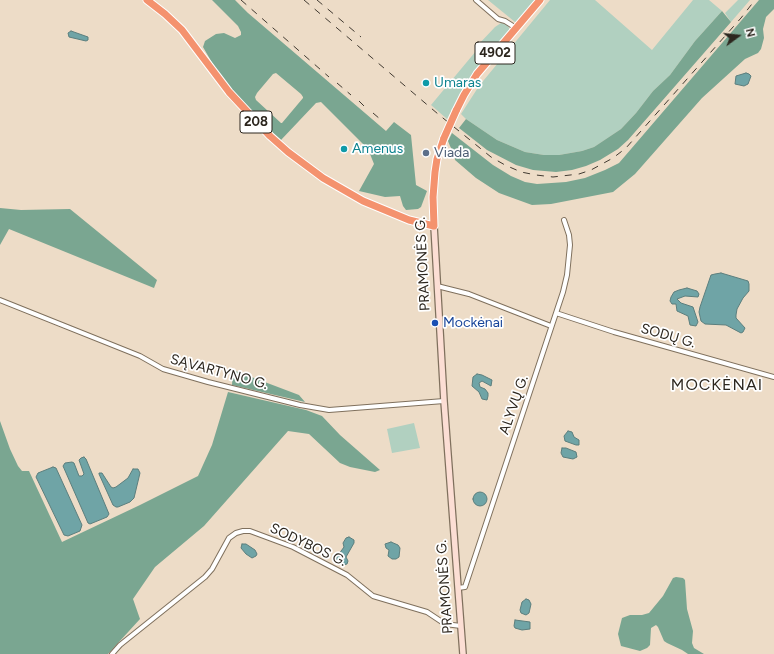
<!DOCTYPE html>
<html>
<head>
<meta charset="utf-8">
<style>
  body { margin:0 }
  #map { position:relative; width:774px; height:654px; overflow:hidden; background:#eddcc7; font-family:Figtree,sans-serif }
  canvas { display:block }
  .north { position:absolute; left:718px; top:16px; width:40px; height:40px; -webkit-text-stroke:3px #fff; paint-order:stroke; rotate:75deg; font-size:11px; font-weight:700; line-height:16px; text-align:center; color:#2c261e }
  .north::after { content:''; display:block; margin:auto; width:14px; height:18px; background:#2c261e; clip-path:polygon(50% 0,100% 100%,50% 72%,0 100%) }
</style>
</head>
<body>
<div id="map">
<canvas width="774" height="654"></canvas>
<div class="north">N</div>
</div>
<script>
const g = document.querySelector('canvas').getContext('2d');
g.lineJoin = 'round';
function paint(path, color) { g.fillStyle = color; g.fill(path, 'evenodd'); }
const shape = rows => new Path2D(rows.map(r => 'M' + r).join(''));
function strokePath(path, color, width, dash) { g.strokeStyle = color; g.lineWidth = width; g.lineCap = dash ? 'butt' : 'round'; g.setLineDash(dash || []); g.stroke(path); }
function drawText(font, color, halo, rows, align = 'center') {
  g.font = font + ' Figtree,sans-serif'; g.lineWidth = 3.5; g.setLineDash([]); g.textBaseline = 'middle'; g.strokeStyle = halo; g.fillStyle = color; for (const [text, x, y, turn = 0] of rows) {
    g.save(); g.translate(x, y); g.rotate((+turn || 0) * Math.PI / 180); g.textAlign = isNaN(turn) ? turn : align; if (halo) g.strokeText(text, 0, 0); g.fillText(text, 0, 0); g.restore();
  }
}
paint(shape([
  [488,0,536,0,517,22,515,22],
  [550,0,595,0,652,50,693,0,709,0,722,11,695,41,670,75,653,91,636,113,621,129,594,147,582,151,559,155,544,155,525,152,497,140,466,119,461,114,479,86],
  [738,0,750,0,731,22,725,13],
  [501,23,507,24,509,28,509,31,476,69,463,88,447,119,431,105,476,51,478,45,495,27],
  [414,423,420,448,392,453,387,429]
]), '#b1d0c0');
paint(shape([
  [212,0,235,0,248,13,386,131,394,122,411,135,416,185,427,191,421,207,418,209,406,210,403,206,400,196,385,197,359,191,374,164,368,149,321,102,316,103,281,140,257,118,238,98,218,73,203,47,205,41,216,34,224,33,235,38,241,35,241,32,238,26],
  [276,73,301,94,303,97,303,98,282,123,281,123,256,100,255,97,257,93,273,74],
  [759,0,774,0,774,9,766,17,763,29,764,38,761,49,758,53,745,59,702,98,635,174,613,192,551,204,532,205,499,193,476,178,455,160,454,153,450,146,448,141,452,133,493,165,511,176,525,182,537,184,566,182,585,178,605,170,619,163],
  [722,11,731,22,628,140,618,149,600,160,586,166,572,170,556,172,533,170,516,165,487,150,459,128,466,119,497,140,525,152,544,155,559,155,582,151,594,147,621,129,636,113,653,91,670,75,695,41],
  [0,208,21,210,70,209,157,280,154,288,9,229,0,245],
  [233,370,299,395,305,402,232,385],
  [228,392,306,410,322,416,340,435,380,470,375,472,350,467,340,463,309,434,288,431,204,526,155,567,133,599,140,619,108,654,0,654,0,421,10,449,18,466,22,471,29,471,62,542,140,505,198,476,212,445],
  [676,577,683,578,685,580,687,609,693,631,692,643,694,648,704,654,688,654,682,650,667,643,664,641,658,627,656,625,651,628,650,645,647,648,640,651,621,646,618,634,622,618,630,615,642,615,649,613,663,596,673,578]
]), '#7aa691');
const water = shape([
  [71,31,88,37,88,40,86,41,69,37,68,33,71,31],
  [746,73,749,74,751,76,748,84,744,86,735,84,736,76,746,73],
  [721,273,748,281,749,284,749,291,743,298,737,309,736,315,736,318,745,328,743,332,741,333,726,325,705,324,701,321,699,312,700,307,711,275,715,274,721,273],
  [687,288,697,291,699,294,698,297,685,296,677,299,681,303,693,307,698,322,696,326,690,325,688,316,677,311,676,304,672,304,670,301,671,297,674,292,679,290,687,288],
  [477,374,482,375,492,380,491,386,482,381,479,383,480,387,485,389,488,393,488,396,487,400,482,399,479,392,472,386,473,377,477,374],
  [568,431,572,432,574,437,579,440,579,445,576,445,565,441,564,436,568,431],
  [562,448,566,448,576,452,577,457,573,459,563,457,561,453,562,448],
  [84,457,86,459,109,514,107,517,90,524,88,523,63,466,65,463,72,462,74,463,79,476,82,476,84,474,79,460,81,458,84,457],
  [53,467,56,468,82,525,80,531,68,536,64,535,36,477,38,473,53,467],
  [133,469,138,469,140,473,134,498,130,502,118,507,116,507,113,505,99,474,99,473,102,473,111,487,113,488,116,487,128,478,133,469],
  '473 499a7 7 0 1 1 14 0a7 7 0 1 1-14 0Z',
  [349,537,354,540,354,543,346,557,348,561,347,564,343,565,337,561,336,558,344,547,343,543,346,538,349,537],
  [391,542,398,545,400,548,399,557,396,559,392,559,388,556,389,550,386,548,385,544,391,542],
  [242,544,246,544,255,550,257,554,256,556,252,558,246,554,241,548,242,544],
  [526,599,529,600,531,604,529,613,526,615,521,613,520,610,522,602,526,599],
  [515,620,530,622,530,629,522,630,515,628,514,626,515,620]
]);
paint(water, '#6fa4a6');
strokePath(water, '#5b7e7d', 1);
const street = shape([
  [476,0,498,19,505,21,516,28],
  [437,286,469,294,551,326],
  [0,300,140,356,163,369,208,382,300,405,329,410,444,401],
  [556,313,614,332,774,377],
  [458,588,465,587,563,292,567,275,570,245,569,235,564,220],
  [112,654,120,645,205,577,212,569,229,538,236,533,243,531,250,531,293,547,347,575,373,596,427,612,445,624,461,626]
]);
const secondary = shape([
  [434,226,444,401,463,654]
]);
const highway = shape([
  [147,0,165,14,182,30,229,92,270,136,288,152,323,178,363,201,409,220,434,226,433,197,435,172,437,159,444,138],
  [456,111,464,95,477,74,540,0]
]);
strokePath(street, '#7f705d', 6);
strokePath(secondary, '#7f705d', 8);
strokePath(highway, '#fff', 9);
strokePath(street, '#fff', 4);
strokePath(secondary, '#fcded4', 5.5);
strokePath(highway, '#f4926e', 7);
strokePath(shape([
  [241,0,329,77],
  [304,0,438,114,491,157,505,165,521,172,536,175,553,177,579,174,591,170,613,158,626,148,741,18,755,0],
  [317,0,361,37],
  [337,83,351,95],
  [359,101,365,107],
  [373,113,380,119]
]), '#413a31', 1, [7, 7]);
const highwayBridge = shape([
  [444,138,456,111]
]);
strokePath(highwayBridge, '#fff', 9, []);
strokePath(highwayBridge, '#f4926e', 7);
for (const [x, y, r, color] of [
  [426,83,4,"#0f9aa8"],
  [344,149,4,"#0f9aa8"],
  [426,153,4,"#5c6f8a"],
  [435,323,4,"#1a4fb4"]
]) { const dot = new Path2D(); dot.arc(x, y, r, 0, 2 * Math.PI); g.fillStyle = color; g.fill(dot); strokePath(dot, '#fff', 1.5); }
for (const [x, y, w] of [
  [495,53,40],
  [256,122,32]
]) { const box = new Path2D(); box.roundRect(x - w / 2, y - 11, w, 22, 3); g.fillStyle = '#fff'; g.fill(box); strokePath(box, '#2c261e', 1); }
drawText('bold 13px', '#2c261e', null, [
  ["4902",495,53],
  ["208",256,122]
]);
drawText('14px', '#0d838f', '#fff', [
  ["Umaras",434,83],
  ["Amenus",352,149]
], 'left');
drawText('14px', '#4e5e75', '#fff', [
  ["Viada",434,153]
], 'left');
drawText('14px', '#2c261e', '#fff', [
  ["PRAMONĖS G.",423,264,-93],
  ["SODŲ G.",668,336,16],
  ["SĄVARTYNO G.",219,372,15],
  ["ALYVŲ G.",514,405,-71],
  ["SODYBOS G.",308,545,25],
  ["PRAMONĖS G.",445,587,-94]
]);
drawText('14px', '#164399', '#fff', [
  ["Mockėnai",443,323]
], 'left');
g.letterSpacing = '1px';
drawText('16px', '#2c261e', '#fff', [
  ["MOCKĖNAI",717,385]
]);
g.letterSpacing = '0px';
</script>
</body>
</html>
